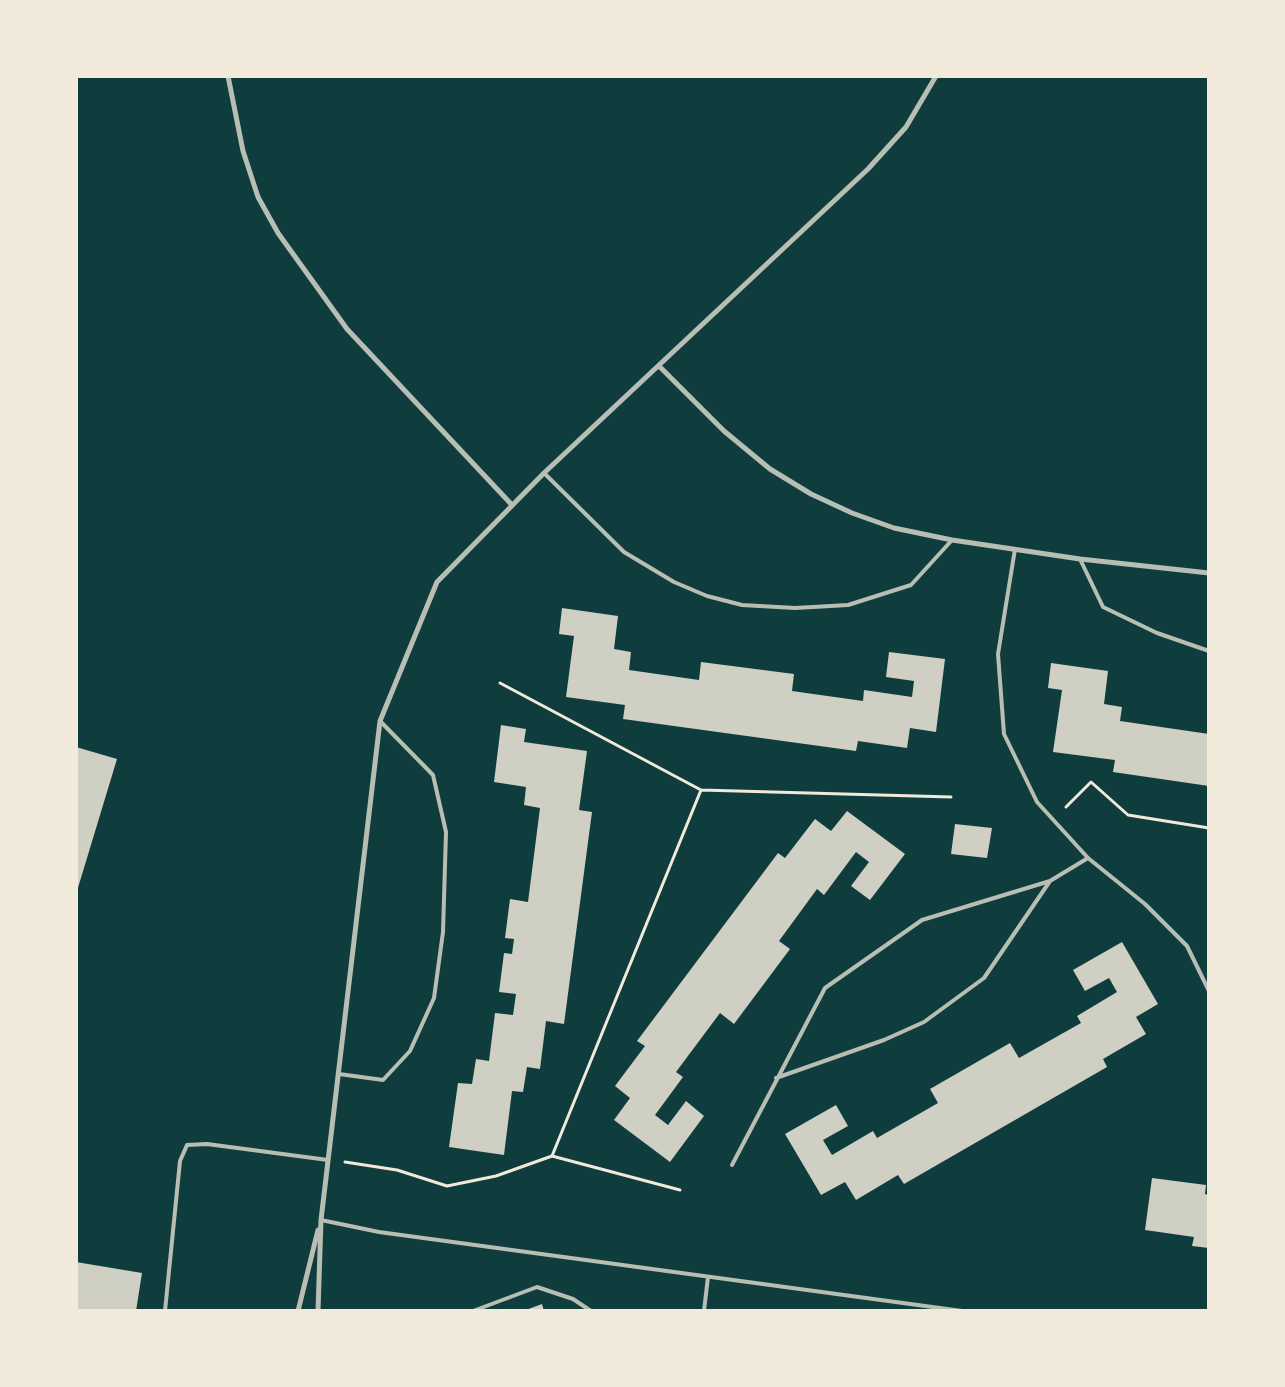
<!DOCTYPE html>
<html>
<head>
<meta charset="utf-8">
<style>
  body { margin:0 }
  #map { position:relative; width:1285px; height:1387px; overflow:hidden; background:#0f3d3e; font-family:"Asap Condensed",sans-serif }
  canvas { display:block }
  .frame { position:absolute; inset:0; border:78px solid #f1e9da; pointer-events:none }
</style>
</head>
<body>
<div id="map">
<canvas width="1285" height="1387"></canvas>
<div class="frame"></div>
</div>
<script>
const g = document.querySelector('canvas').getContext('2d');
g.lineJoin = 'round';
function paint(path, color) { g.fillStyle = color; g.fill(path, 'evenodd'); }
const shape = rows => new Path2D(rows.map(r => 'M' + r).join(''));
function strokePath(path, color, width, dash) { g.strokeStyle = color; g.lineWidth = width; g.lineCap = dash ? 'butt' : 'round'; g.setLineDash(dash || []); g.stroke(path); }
paint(shape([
  [562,608,618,616,614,649,631,652,629,670,699,680,701,662,794,674,792,691,863,701,864,690,912,697,914,681,886,677,889,652,945,659,936,732,910,728,907,748,858,741,856,751,623,719,625,705,566,697,574,636,559,634],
  [1051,663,1108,671,1104,704,1122,707,1120,721,1209,734,1209,786,1113,772,1115,760,1053,752,1062,690,1048,688],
  [501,725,526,729,524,742,587,751,579,810,592,812,564,1024,546,1021,540,1069,527,1067,523,1092,512,1091,504,1155,449,1147,458,1083,472,1084,476,1059,489,1061,495,1013,513,1015,516,994,499,992,504,953,512,954,514,939,505,938,510,899,528,902,540,808,524,805,526,787,494,782],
  [76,747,117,759,77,891,76,891],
  [847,811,905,854,870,900,851,886,869,862,856,852,824,895,817,889,779,941,790,949,734,1024,720,1013,676,1072,683,1077,655,1115,668,1125,686,1101,704,1116,670,1162,614,1120,630,1098,615,1086,645,1046,637,1041,778,853,785,858,815,819,831,831],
  [955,824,992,828,987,858,951,854],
  [1122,942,1158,1004,1136,1017,1146,1034,1103,1059,1107,1067,904,1184,898,1175,856,1200,845,1182,821,1195,785,1134,836,1105,848,1126,823,1140,832,1155,873,1131,877,1138,938,1103,930,1089,1010,1043,1019,1058,1081,1023,1077,1016,1117,992,1109,978,1085,991,1073,970],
  [1152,1178,1206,1185,1205,1194,1209,1195,1209,1248,1192,1246,1194,1237,1145,1230],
  [76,1262,142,1273,136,1311,76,1311],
  [542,1304,544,1311,523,1311]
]), '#cfcfc3');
strokePath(shape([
  [500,683,701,790,951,797],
  [1066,807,1091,782,1128,815,1209,828],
  [345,1162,397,1170,447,1186,496,1176,552,1156],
  [680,1190,552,1156,701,790]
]), '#f1e9da', 3);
strokePath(shape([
  [544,473,624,552,674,582,707,596,742,605,795,608,848,605,911,585,952,540],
  [1015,549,998,654,1004,734,1037,802,1088,858,1145,904,1187,946,1209,991],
  [1080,559,1103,607,1157,633,1209,651],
  [339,1074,383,1080,410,1051,434,998,443,932,446,832,433,775,380,721],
  [776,1078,884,1040,924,1022,984,978,1050,881],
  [732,1165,825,988,922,920,1050,881,1088,858],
  [321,1220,379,1232,962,1311],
  [165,1311,180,1161,187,1145,207,1144,328,1160],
  [473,1311,537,1287,573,1299,591,1311],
  [704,1311,708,1277]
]), '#b8beb3', 4);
strokePath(shape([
  [228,76,243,151,258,197,278,233,347,329,512,505],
  [659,366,724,431,770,469,811,494,852,513,894,528,952,540,1080,559,1209,573],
  [298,1311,318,1230],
  [318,1311,321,1220,380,721,437,582,544,473,868,169,906,127,936,76]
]), '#b8beb3', 5);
</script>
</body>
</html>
